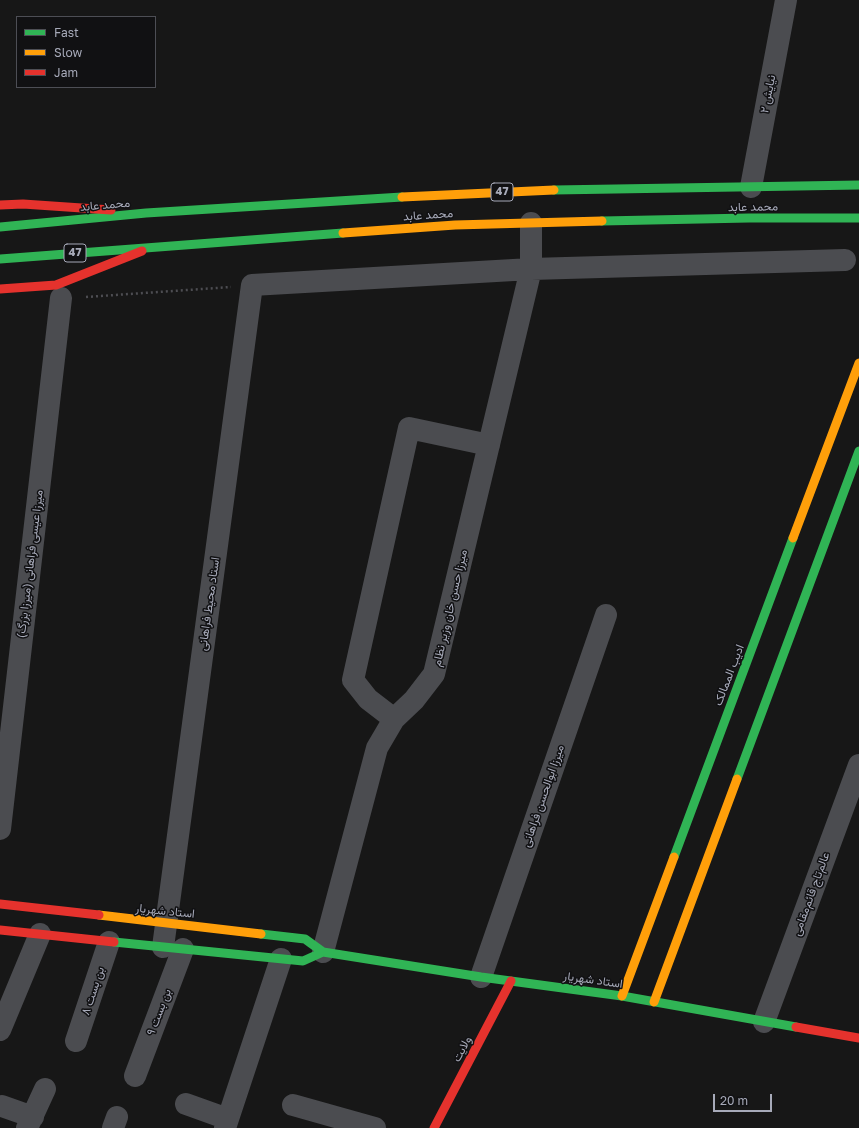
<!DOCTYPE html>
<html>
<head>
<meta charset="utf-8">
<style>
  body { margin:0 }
  #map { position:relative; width:859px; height:1128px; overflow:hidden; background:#171717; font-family:"Golos Text",sans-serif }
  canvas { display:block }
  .legend { position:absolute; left:16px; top:16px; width:140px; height:72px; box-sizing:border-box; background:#111113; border:1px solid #4d4e55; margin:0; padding:5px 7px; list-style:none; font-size:12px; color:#a7aab9 }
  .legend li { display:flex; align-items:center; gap:8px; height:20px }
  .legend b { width:20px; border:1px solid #4d4e55 }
  .scale { position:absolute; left:713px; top:1094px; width:59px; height:18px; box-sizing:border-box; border:2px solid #a7aab9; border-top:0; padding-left:5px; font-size:12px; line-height:14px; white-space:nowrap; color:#a7aab9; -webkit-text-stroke:3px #111113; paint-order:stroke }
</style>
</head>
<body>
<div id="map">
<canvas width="859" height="1128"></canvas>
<ul class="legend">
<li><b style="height:5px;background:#30b455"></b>Fast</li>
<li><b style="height:5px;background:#ff9f0a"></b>Slow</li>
<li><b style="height:5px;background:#e5322d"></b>Jam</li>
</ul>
<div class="scale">20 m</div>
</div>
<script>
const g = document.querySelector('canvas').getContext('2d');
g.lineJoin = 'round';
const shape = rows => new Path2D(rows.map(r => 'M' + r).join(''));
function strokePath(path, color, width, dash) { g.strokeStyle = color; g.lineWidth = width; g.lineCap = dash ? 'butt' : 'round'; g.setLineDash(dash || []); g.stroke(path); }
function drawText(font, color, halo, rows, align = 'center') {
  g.font = font + ' "Golos Text",Vazirmatn,sans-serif'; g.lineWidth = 3; g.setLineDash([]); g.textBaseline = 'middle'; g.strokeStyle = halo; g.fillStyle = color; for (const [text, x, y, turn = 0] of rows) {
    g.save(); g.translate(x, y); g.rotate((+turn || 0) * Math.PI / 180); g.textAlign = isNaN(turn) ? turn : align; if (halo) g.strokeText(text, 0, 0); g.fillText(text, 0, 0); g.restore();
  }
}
strokePath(shape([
  [86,297,231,287]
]), '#4d4d52', 2.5, [2, 3]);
strokePath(shape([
  [751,187,786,0],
  [394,719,368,699,353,680,409,428,489,445],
  [0,829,61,298],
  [163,947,252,285,531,269,845,260],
  [323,952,377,748,394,719,414,700,434,674,531,269,531,223],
  [481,977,606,615],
  [764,1022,859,765],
  [0,1030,40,934],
  [76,1041,109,942],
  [135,1076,183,949],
  [186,1104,228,1119],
  [293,1105,375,1128],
  [2,1106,33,1117],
  [27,1128,45,1089],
  [113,1128,117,1117],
  [225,1128,281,959]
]), '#4b4c50', 22);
strokePath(shape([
  [554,190,859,185],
  [602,221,749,218,859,218],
  [0,227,146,213,402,197],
  [0,259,343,233],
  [737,779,859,451],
  [674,857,793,538],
  [261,934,305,939,323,952,481,977,622,996,796,1027],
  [114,942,303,961,323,952]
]), '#30b455', 9);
strokePath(shape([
  [402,197,554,190],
  [343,233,455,225,602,221],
  [793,538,859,363],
  [99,915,261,934],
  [622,996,674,857],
  [654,1002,737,779]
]), '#ff9f0a', 9);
strokePath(shape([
  [0,205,23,204,111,210],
  [0,289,56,285,142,251],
  [0,904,99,915],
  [0,930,114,942],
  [796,1027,859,1038],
  [434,1128,511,981]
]), '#e5322d', 9);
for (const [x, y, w] of [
  [502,192,22],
  [75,253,22]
]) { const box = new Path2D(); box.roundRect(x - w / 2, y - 9, w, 18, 3); g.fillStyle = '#111113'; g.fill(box); strokePath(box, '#a7aab9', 1); }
drawText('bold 11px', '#a7aab9', null, [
  ["47",502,192],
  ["47",75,253]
]);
drawText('12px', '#a7aab9', '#111113', [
  ["نیایش ۲",768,94,-79],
  ["محمد عابد",105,205,-5],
  ["محمد عابد",753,207,-1],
  ["محمد عابد",428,215,-4],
  ["میرزا عیسی فراهانی (میرزا بزرگ)",30,564,-83],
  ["استاد محیط فراهانی",209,604,-82],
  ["میرزا حسن خان وزیر نظام",450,608,-77],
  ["ادیب الممالک",729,675,-69],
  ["میرزا ابوالحسن فراهانی",543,796,-71],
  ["عالم‌تاج قائم‌مقامی",811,894,-70],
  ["استاد شهریار",165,911,6],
  ["استاد شهریار",593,980,8],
  ["بن بست ۸",93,991,-72],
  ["بن بست ۹",159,1012,-69],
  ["ولایت",462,1049,-62]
]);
</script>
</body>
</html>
